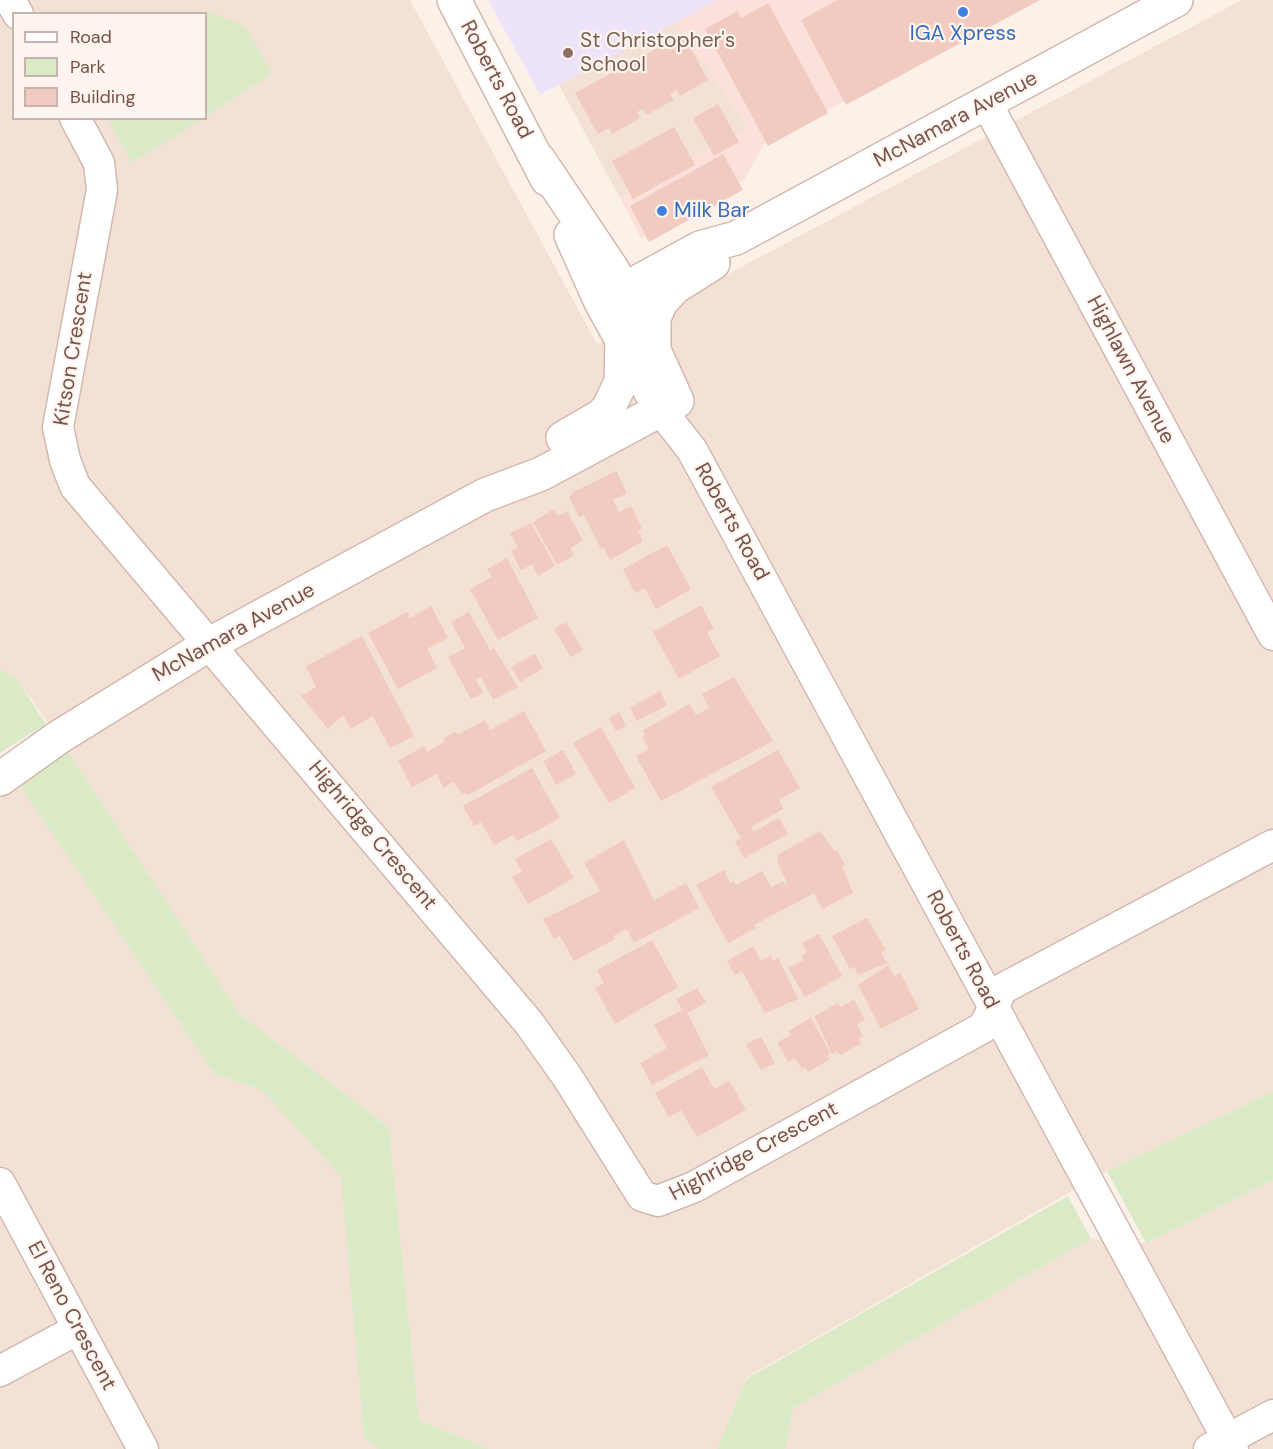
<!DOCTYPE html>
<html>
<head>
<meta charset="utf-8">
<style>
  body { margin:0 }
  #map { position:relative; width:1273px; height:1449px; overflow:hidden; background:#fcf1e8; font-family:"DM Sans",sans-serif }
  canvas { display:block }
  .legend { position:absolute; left:12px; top:12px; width:195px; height:108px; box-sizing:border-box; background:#fff5ee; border:2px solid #c8b4ad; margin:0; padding:8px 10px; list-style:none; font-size:18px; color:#76534c }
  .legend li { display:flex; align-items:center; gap:12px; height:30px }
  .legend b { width:30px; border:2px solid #c8b4ad }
</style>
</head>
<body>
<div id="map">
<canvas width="1273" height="1449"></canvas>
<ul class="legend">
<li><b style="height:8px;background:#fff"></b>Road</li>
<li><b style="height:16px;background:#dbeac6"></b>Park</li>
<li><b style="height:16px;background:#f1cbc0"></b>Building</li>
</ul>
</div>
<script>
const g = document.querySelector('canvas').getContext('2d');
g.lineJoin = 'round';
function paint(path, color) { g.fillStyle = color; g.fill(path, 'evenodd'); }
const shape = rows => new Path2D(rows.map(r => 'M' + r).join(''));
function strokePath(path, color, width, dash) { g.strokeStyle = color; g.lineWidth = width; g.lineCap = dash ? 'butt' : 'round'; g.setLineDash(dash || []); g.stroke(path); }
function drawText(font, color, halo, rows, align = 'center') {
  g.font = font + ' "DM Sans",sans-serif'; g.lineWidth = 4.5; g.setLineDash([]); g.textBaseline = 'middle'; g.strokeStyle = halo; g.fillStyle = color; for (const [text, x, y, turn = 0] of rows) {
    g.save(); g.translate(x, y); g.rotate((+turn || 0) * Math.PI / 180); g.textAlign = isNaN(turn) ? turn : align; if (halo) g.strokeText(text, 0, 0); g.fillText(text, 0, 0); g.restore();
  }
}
paint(shape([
  [0,0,410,0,597,344,1242,0,1273,0,1273,1091,1107,1171,746,1378,717,1449,490,1449,419,1420,389,1127,241,1015,63,744,16,678,0,669],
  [14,14,206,14,206,118,14,118],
  [676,22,749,128,620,198,559,85],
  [0,756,214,1074,263,1091,342,1177,364,1438,379,1449,0,1449],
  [1273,1181,1273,1449,785,1449,794,1408,1091,1239,1146,1243]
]), '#f4e1d6');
paint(shape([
  [717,0,1036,0,764,144,745,179,641,238,620,198,749,128,676,22]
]), '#fce0dc');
paint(shape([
  [488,0,717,0,540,95]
]), '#ede4f9');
paint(shape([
  [207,11,245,26,272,74,206,116,204,13],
  [108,119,202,119,132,163],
  [0,669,16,678,46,724,0,753],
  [63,744,241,1015,389,1127,419,1420,490,1449,379,1449,364,1438,341,1177,263,1091,214,1074,14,777],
  [1273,1091,1273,1181,1146,1243,1107,1171],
  [1068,1196,1091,1239,794,1408,785,1449,717,1449,746,1379]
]), '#dbeac6');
paint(shape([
  [837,0,1040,0,846,105,801,20],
  [768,3,828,113,768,146,705,29,738,11,741,18],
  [683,34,708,80,680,96,677,90,670,94,674,100,646,115,643,109,637,112,640,118,612,134,609,128,598,134,575,93],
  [718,104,739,142,714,156,693,118],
  [674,127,695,165,633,199,612,161],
  [723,154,743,190,649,242,630,206],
  [616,471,627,493,613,500,619,512,631,506,642,529,638,530,643,541,610,560,603,547,601,549,584,515,579,517,569,497,575,491],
  [554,509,558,516,567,511,583,541,570,548,574,555,557,565,533,522],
  [531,523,555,566,538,576,532,564,521,570,511,551,518,548,510,533],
  [667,545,691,589,656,609,645,588,635,593,623,569],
  [507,558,538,618,498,640,470,589,492,577,487,569],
  [701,605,714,629,707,633,720,656,679,679,653,632],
  [431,606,448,638,427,649,437,668,398,689,368,633,407,612,410,618],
  [469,612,490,650,494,648,518,687,493,700,481,677,476,680,483,693,471,699,448,657,465,648,451,622],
  [566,622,583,650,571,657,554,629],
  [362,636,414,736,390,748,373,716,351,729,343,715,328,729,301,696,316,687,306,666],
  [535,654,543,669,520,682,511,667],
  [734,677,773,741,661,801,636,756,649,749,642,737,645,735,643,730,690,704,696,715,709,708,702,694],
  [660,691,667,705,637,721,630,708],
  [524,711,546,751,468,795,460,792,454,782,443,788,437,774,412,787,398,761,424,746,427,752,443,743,444,738,455,732,459,734,485,720,490,730],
  [619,712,626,726,616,731,609,718],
  [601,727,635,788,609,803,573,743],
  [563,750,576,774,556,785,543,761],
  [778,750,800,788,779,800,783,809,751,827,754,831,779,818,788,834,744,858,735,842,741,838,711,787],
  [532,768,560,818,517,841,513,835,494,845,481,822,474,826,463,806],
  [820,831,835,852,837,850,845,865,842,866,853,893,822,909,814,893,754,925,756,928,728,943,696,885,724,870,730,883,733,881,736,885,762,871,771,887,783,881,785,884,787,883,777,861,779,854],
  [551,839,574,878,528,904,512,877,522,871,515,859],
  [624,840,654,900,686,883,699,908,634,943,627,929,613,936,615,939,574,961,560,936,554,939,543,919,600,891,584,863],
  [867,918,886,950,881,953,887,963,858,975,854,967,850,969,832,936],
  [819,934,842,976,805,997,788,968,804,960,801,955,807,952,802,943],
  [652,940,678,987,615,1024,595,988,604,983,597,970],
  [753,946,761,961,771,955,773,961,778,958,798,999,765,1013,742,971,735,975,727,961],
  [888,965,894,976,900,973,919,1009,881,1029,858,985],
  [697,988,706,1003,687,1013,709,1055,652,1085,640,1063,667,1048,654,1025,682,1010,676,999],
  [854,1000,865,1020,857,1024,863,1036,859,1038,861,1043,840,1055,837,1051,832,1054,814,1016,838,1003,840,1007],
  [811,1018,831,1054,827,1056,830,1059,808,1072,805,1067,802,1069,795,1058,788,1062,777,1042,791,1035,788,1031],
  [761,1037,775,1063,761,1070,746,1044],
  [702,1067,714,1089,729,1081,746,1110,697,1137,681,1110,669,1117,655,1093]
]), '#f1cbc0');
const street = shape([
  [10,0,18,14],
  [987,104,1273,635],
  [75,118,99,163,102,190,58,427,65,460,75,486,529,1023,568,1078,642,1196,658,1201,694,1187,984,1027,1002,989,1273,845],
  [660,409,692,450,1233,1449],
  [0,1183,143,1449],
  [0,1371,78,1329],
  [1209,1449,1273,1415]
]);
const secondary = shape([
  [454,0,547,179],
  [571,235,601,302,652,394],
  [601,302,700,248,736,238,1176,0],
  [654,351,654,318,661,302,675,287,713,263],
  [563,438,601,416,608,409,621,382,622,341],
  [0,779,59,737,208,645,485,495,541,474,677,401,648,337,612,269,539,160]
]);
strokePath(street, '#d0b9b0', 33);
strokePath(secondary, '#d3b8ae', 36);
strokePath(street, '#fff', 30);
strokePath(secondary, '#fff', 33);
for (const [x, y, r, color] of [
  [963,12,6,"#3f7fe0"],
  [568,53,6,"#8d6e63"],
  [662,211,6,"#3f7fe0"]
]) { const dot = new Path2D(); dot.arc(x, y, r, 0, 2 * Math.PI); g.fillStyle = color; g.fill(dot); strokePath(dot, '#fff5ee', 2); }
drawText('21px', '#366cbe', '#fff5ee', [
  ["IGA Xpress",963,34],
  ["Milk Bar",674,211,"left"]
]);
drawText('21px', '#785e54', '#fff5ee', [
  ["St Christopher's",580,41],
  ["School",580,65]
], 'left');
drawText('21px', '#76534c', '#fff5ee', [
  ["Roberts Road",496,80,62],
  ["McNamara Avenue",956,120,-28],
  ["Kitson Crescent",74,349,-81],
  ["Highlawn Avenue",1130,370,62],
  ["Roberts Road",731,522,61],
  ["McNamara Avenue",234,633,-29],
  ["Highridge Crescent",372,836,50],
  ["Roberts Road",962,950,62],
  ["Highridge Crescent",754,1152,-28],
  ["El Reno Crescent",71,1316,62]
]);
</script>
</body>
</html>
